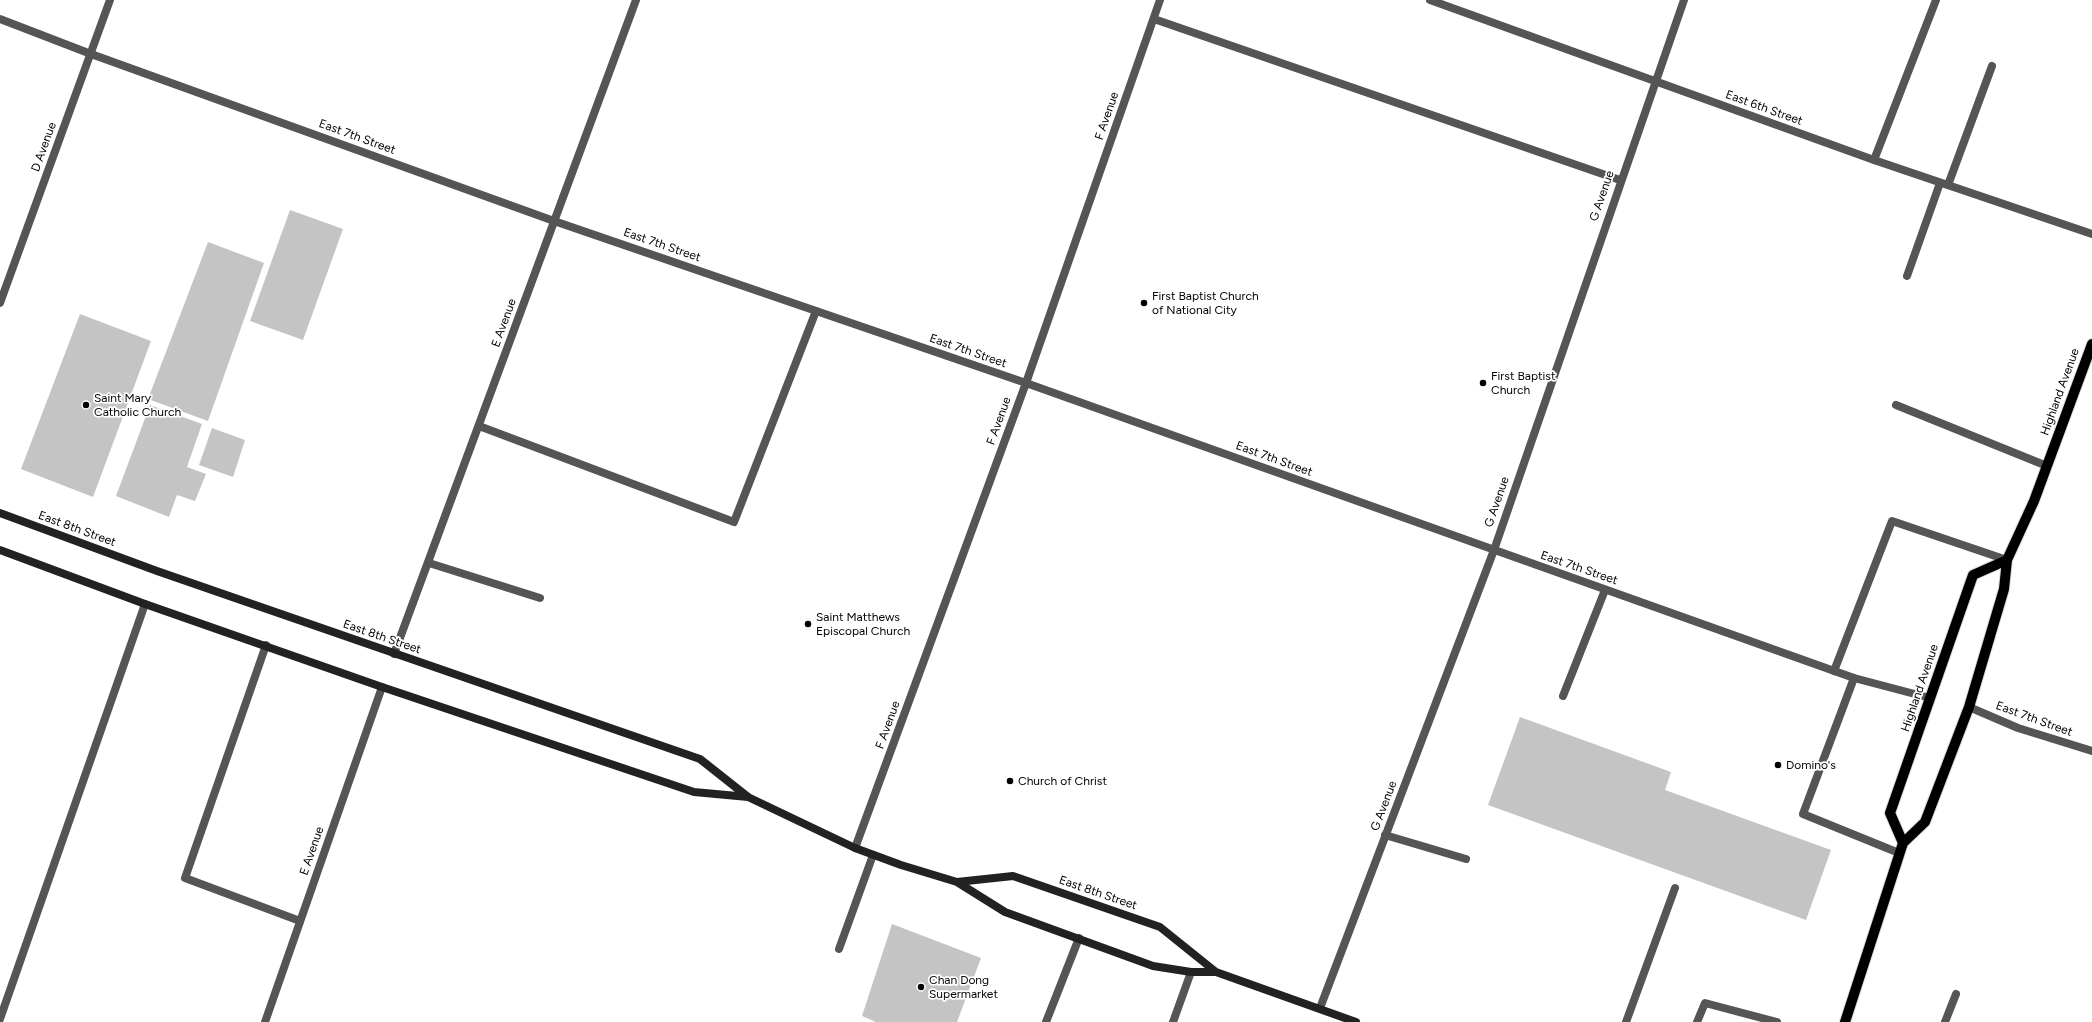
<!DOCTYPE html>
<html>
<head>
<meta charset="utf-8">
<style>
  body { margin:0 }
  canvas { display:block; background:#fff }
</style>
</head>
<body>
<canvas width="2092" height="1022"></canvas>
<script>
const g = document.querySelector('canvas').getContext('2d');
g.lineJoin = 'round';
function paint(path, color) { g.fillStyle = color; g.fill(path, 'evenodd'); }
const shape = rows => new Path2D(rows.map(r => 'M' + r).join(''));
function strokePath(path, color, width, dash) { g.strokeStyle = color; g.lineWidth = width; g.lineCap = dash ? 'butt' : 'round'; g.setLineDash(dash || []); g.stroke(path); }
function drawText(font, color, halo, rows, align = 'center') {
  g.font = font + ' Figtree,sans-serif'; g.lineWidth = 3.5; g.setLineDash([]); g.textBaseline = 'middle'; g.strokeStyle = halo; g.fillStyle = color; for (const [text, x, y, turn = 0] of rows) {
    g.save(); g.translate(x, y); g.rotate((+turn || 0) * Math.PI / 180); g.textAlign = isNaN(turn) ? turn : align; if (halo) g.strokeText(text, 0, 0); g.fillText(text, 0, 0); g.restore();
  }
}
paint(shape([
  [290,210,343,229,303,340,250,321],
  [208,242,264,263,208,421,148,399],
  [80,314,151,341,93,497,21,469],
  [150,405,202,424,187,467,206,474,195,501,177,495,169,517,116,496],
  [212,428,245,440,233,477,199,465],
  [1520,717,1671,772,1665,790,1831,850,1806,920,1488,805],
  [892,924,981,958,957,1022,876,1022,862,1016]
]), '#c4c4c4');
const primary = shape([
  [1903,843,1890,813,1973,575,2007,560],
  [1845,1022,1903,843,1925,822,1969,707,2004,589,2007,560,2034,501,2092,344]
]);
strokePath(primary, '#dbdbdb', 12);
strokePath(shape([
  [1154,19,1620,180],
  [1874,160,1936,0],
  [1948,185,1992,66],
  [1907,276,1940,183],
  [1896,405,2047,466],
  [479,426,734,522,816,311],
  [429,563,540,598],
  [266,645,185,878,300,921],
  [1834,671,1892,521,2007,560],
  [1854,678,1803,814,1899,853],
  [1563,696,1605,590],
  [1385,835,1466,859],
  [839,949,873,855],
  [0,1019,145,604],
  [1046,1022,1079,938],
  [1173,1022,1191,972],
  [1626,1022,1675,888],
  [1697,1022,1705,1003,1777,1022],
  [1945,1022,1956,994]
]), '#555', 8);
strokePath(shape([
  [1430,0,1874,160,2092,234],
  [0,19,91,54,554,221,1026,383,1854,678,1930,698],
  [394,654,636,0],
  [1969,707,2018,728,2092,751],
  [855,848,1026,383,1160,0],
  [1320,1008,1494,550,1684,0],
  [265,1022,382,687]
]), '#555', 8);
strokePath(shape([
  [0,303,110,0]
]), '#555', 8);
strokePath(shape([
  [0,513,157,571,700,759,748,797,855,848,901,865,957,882,1005,912,1153,966,1191,972,1216,972],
  [0,550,145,604,382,687,694,792,748,797],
  [957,882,1013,876,1160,927,1216,972,1356,1022]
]), '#222', 8);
strokePath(primary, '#000', 10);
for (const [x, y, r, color] of [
  [1144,303,4,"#000"],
  [1483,383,4,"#000"],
  [86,405,4,"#000"],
  [808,624,4,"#000"],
  [1778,765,4,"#000"],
  [1010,781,4,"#000"],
  [921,987,4,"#000"]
]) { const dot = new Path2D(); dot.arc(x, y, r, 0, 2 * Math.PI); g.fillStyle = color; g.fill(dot); strokePath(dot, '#fff', 1.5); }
drawText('12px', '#000', '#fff', [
  ["East 6th Street",1764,108,20],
  ["F Avenue",1107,116,-71],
  ["East 7th Street",357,137,20],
  ["D Avenue",44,147,-70],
  ["G Avenue",1602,196,-71],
  ["East 7th Street",662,245,19],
  ["E Avenue",504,323,-70],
  ["East 7th Street",968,351,19],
  ["Highland Avenue",2060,392,-70],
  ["F Avenue",999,421,-70],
  ["East 7th Street",1274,459,20],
  ["G Avenue",1497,502,-71],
  ["East 8th Street",77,529,20],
  ["East 7th Street",1579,568,19],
  ["East 8th Street",382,637,19],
  ["Highland Avenue",1920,688,-71],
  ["East 7th Street",2034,719,20],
  ["F Avenue",888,725,-70],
  ["G Avenue",1384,806,-69],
  ["E Avenue",312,851,-71],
  ["East 8th Street",1098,893,19]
]);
drawText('12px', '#000', '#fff', [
  ["First Baptist Church",1152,296],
  ["of National City",1152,310],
  ["First Baptist",1491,376],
  ["Church",1491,390],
  ["Saint Mary",94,398],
  ["Catholic Church",94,412],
  ["Saint Matthews",816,617],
  ["Episcopal Church",816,631],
  ["Domino's",1786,765],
  ["Church of Christ",1018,781],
  ["Chan Dong",929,980],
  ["Supermarket",929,994]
], 'left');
</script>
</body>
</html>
